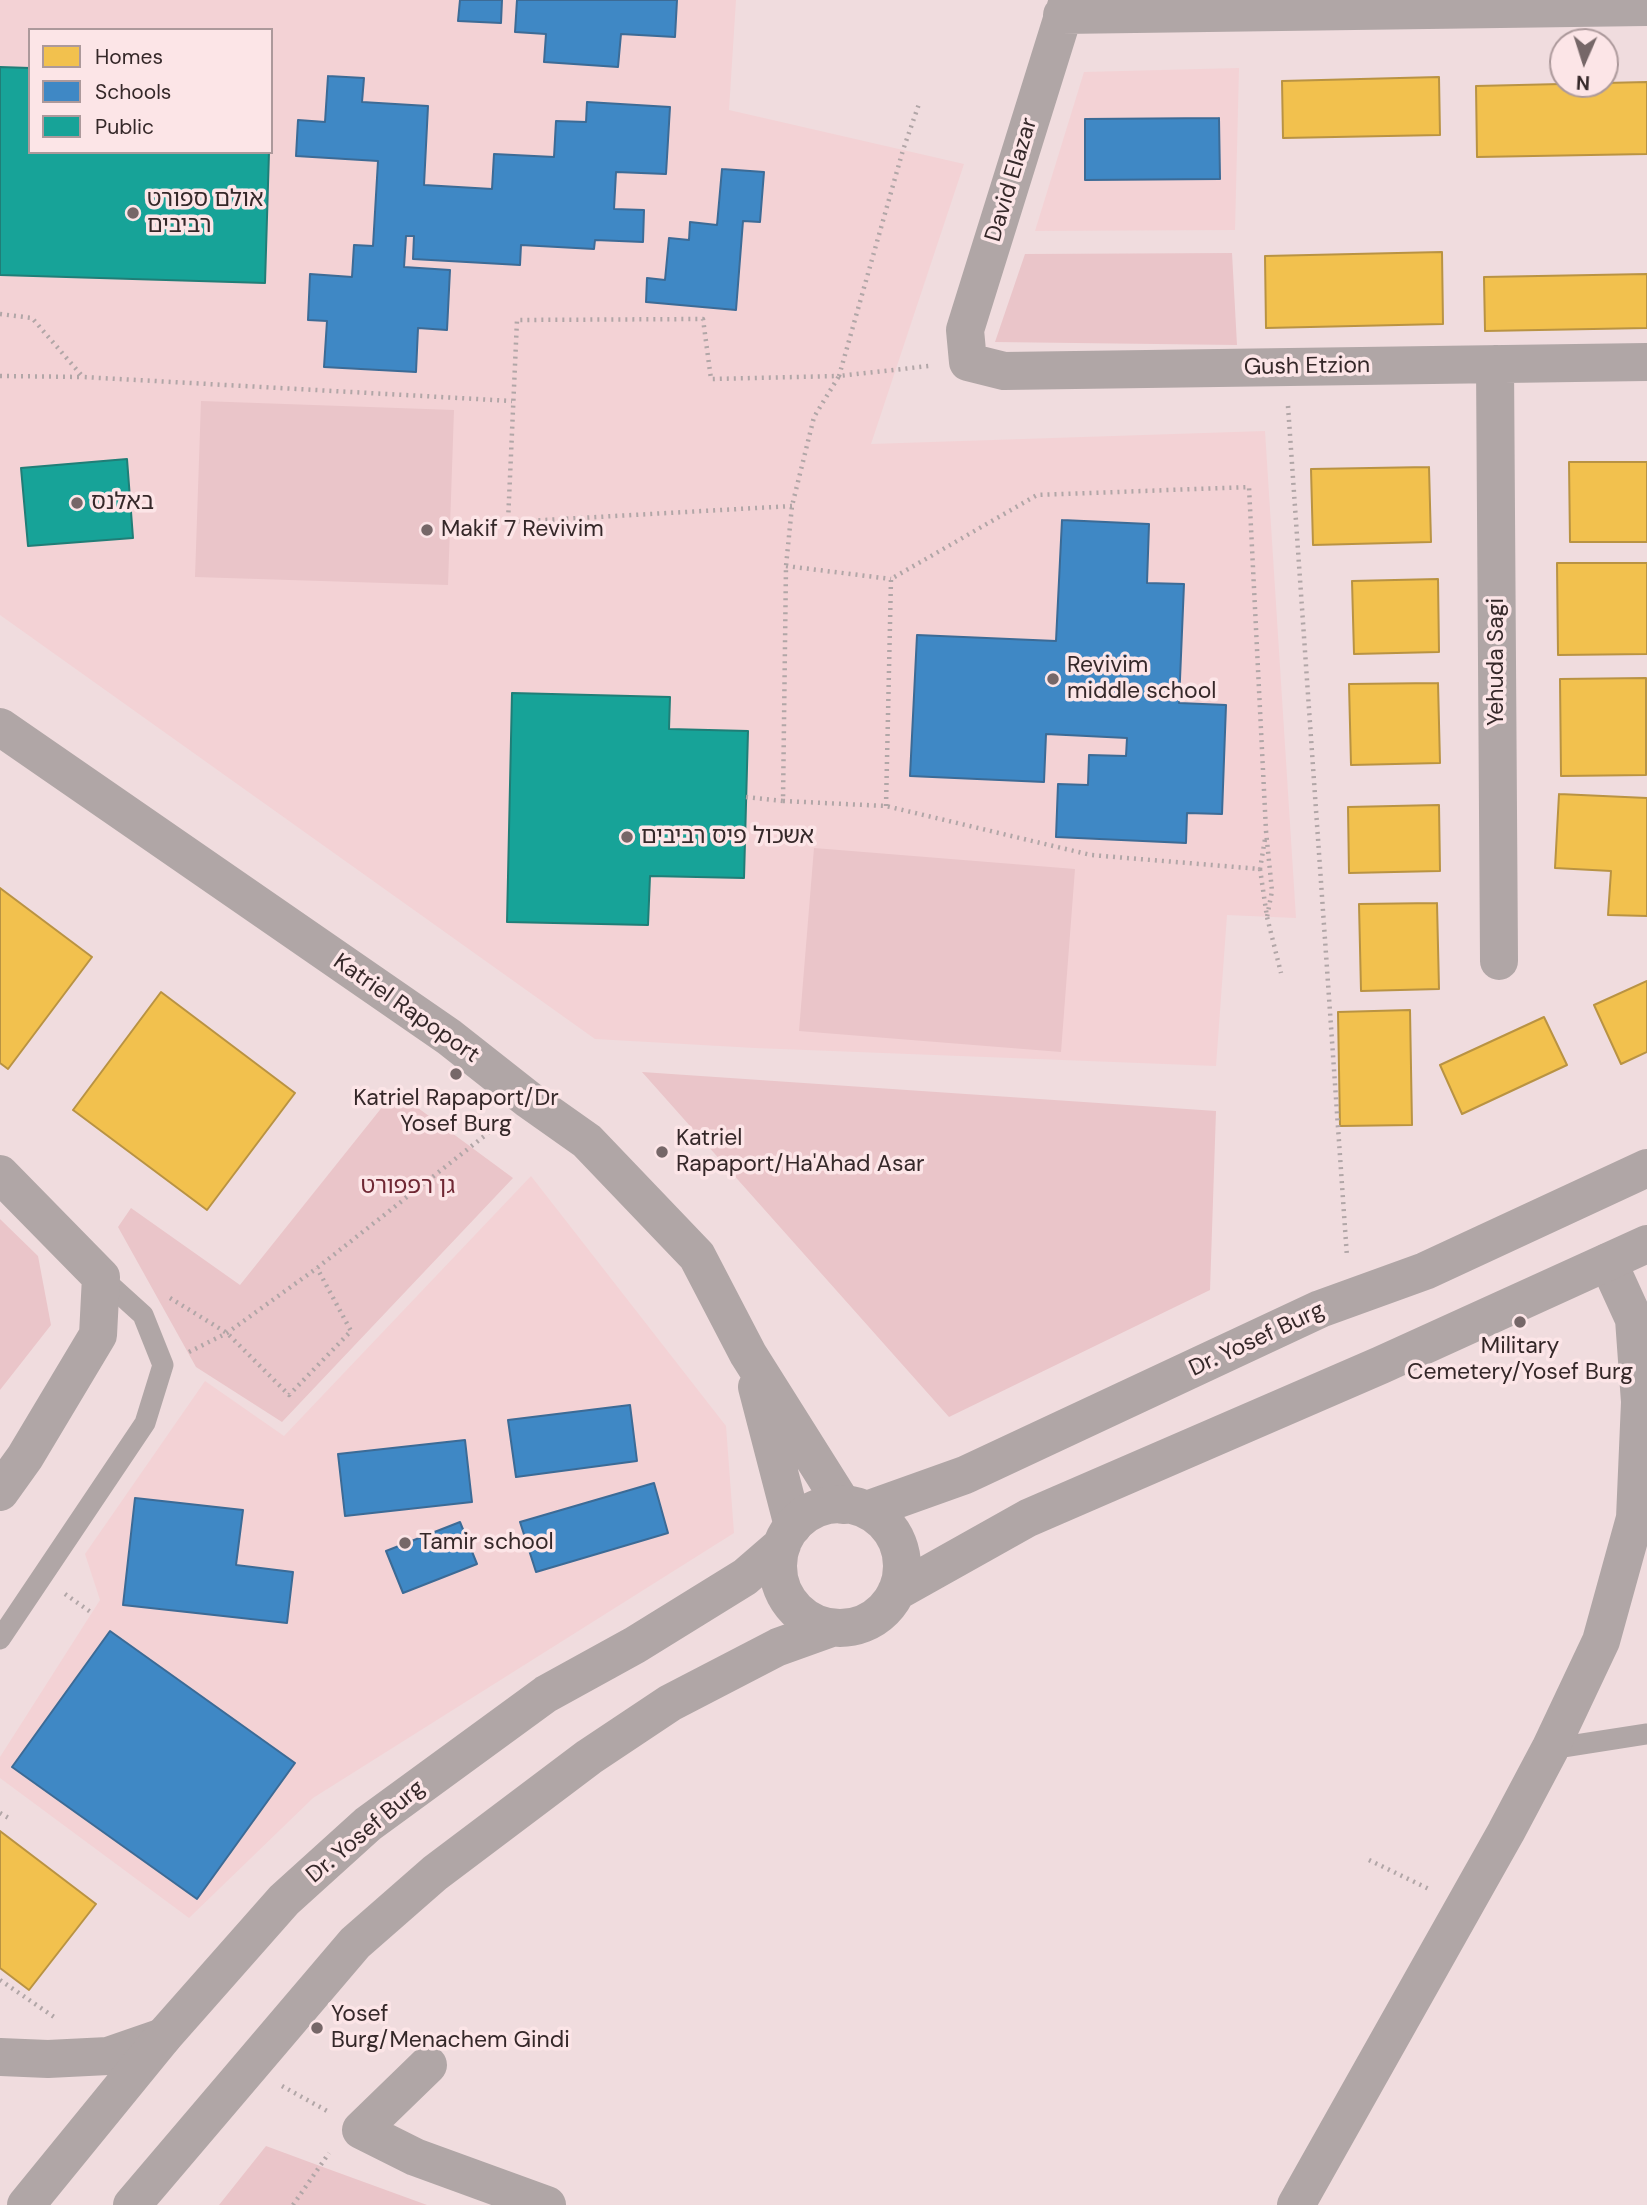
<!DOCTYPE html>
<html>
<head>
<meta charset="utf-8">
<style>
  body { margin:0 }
  #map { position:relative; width:1647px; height:2205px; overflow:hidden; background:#f0dcde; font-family:"DM Sans",sans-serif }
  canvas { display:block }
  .legend { position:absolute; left:28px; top:28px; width:245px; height:126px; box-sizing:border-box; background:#fce5e7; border:2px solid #ac999b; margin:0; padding:9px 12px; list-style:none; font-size:21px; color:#352829 }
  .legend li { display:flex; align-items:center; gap:14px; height:35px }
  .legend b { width:35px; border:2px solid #ac999b }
  .north { position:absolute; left:1549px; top:28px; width:70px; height:70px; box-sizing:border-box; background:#fce5e7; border:2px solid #ac999b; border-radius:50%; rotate:183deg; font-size:19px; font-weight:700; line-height:28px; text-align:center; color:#352829 }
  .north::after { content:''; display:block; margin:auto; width:24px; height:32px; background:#766768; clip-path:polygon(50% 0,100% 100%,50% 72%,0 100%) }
</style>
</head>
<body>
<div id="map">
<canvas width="1647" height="2205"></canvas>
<ul class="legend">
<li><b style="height:19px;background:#f2c14e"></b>Homes</li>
<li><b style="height:19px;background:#3f88c5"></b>Schools</li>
<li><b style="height:19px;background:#17a398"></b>Public</li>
</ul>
<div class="north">N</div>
</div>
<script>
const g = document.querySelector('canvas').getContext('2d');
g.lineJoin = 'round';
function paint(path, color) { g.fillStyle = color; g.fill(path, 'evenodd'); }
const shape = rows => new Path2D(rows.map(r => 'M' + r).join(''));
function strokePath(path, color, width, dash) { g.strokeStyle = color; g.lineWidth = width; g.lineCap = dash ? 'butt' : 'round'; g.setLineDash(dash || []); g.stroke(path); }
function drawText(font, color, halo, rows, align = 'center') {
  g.font = font + ' "DM Sans","Noto Sans Hebrew",sans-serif'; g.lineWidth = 7; g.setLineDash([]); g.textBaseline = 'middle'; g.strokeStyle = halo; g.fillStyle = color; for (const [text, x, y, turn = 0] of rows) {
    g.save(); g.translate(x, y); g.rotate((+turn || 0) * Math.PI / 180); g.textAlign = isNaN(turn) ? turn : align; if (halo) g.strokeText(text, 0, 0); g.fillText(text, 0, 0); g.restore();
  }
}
paint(shape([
  [0,0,736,0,729,110,964,164,871,444,1265,431,1296,918,1227,915,1216,1066,755,1048,595,1039,0,615],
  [30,30,271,30,271,152,30,152],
  [1239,68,1235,230,1035,231,1084,72],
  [531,1176,726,1426,734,1533,313,1798,189,1918,0,1778,0,1757,100,1600,85,1554,205,1381,284,1436]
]), '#f3d2d5');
paint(shape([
  [1232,253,1237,345,995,342,1025,254],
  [201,401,454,410,448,585,195,577],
  [814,848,1075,869,1061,1052,799,1031],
  [642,1072,1216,1111,1210,1290,949,1417],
  [395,1091,513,1178,282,1422,196,1367,118,1227,131,1208,240,1285],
  [0,1219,38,1256,51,1325,0,1390],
  [266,2146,320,2166,427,2205,219,2205]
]), '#eac5c9');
const homes = shape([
  [1439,77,1440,135,1283,138,1282,81,1439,77],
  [1647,82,1647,154,1477,157,1476,86,1647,82],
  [1442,252,1443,324,1266,328,1265,256,1442,252],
  [1647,274,1647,328,1485,331,1484,277,1647,274],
  [1569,462,1647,462,1647,542,1570,542,1569,462],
  [1429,467,1431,542,1313,545,1311,469,1429,467],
  [1557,563,1647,563,1647,654,1558,655,1557,563],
  [1438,579,1439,652,1354,654,1352,581,1438,579],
  [1646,678,1646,775,1561,776,1560,679,1646,678],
  [1438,683,1440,763,1351,765,1349,684,1438,683],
  [1559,794,1647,798,1647,916,1608,915,1611,871,1555,868,1559,794],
  [1439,805,1440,871,1349,873,1348,807,1439,805],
  [0,888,92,957,8,1069,0,1063,0,888],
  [1437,903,1439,989,1361,991,1359,904,1437,903],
  [1647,981,1647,1052,1621,1064,1594,1005,1647,981],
  [161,992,295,1093,207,1210,73,1110,161,992],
  [1410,1010,1412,1125,1340,1126,1338,1012,1410,1010],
  [1544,1017,1567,1065,1462,1114,1440,1065,1544,1017],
  [0,1831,96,1904,29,1990,0,1968,0,1831]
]);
paint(homes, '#f2c14e');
strokePath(homes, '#b99343', 2);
const schools = shape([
  [460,0,502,0,501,23,458,21,460,0],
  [517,0,677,0,675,37,621,34,618,67,544,62,546,34,515,32,517,0],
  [328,76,364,78,362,102,428,106,424,185,492,189,494,154,554,157,556,121,586,122,587,102,670,107,666,174,616,172,614,209,644,210,643,242,595,240,594,249,521,245,520,265,413,259,414,236,406,236,404,267,450,270,447,330,418,328,416,372,324,367,327,321,308,320,310,274,352,277,354,245,373,246,378,161,296,156,298,120,325,122,328,76],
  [1219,118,1220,179,1085,180,1085,119,1219,118],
  [722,169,764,172,760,222,743,221,736,310,646,302,647,278,665,280,669,238,689,240,690,222,717,225,722,169],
  [1062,520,1149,524,1147,583,1184,584,1179,703,1226,705,1222,814,1187,813,1186,843,1056,837,1058,784,1088,785,1089,755,1126,756,1127,738,1046,734,1044,782,910,776,917,635,1056,641,1062,520],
  [630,1405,637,1461,516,1477,508,1420,630,1405],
  [465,1440,472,1502,345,1516,338,1454,465,1440],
  [654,1483,668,1533,536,1572,520,1522,654,1483],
  [135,1498,243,1510,236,1565,293,1572,287,1623,123,1605,135,1498],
  [460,1522,477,1564,403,1593,386,1551,460,1522],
  [110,1631,295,1763,197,1899,12,1767,110,1631]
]);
paint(schools, '#3f88c5');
strokePath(schools, '#3c6b96', 2);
const public = shape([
  [0,67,30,68,30,152,269,152,265,283,0,275,0,67],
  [127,459,133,538,28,546,21,468,127,459],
  [512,693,670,697,669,729,748,731,744,878,650,876,648,925,507,922,512,693]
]);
paint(public, '#17a398');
strokePath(public, '#207e77', 2);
strokePath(shape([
  [0,314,32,318,83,377,512,401],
  [0,376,82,377],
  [1288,406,1347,1257],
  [792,506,508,522,517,320,703,319,711,379,839,376,903,150,919,104],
  [786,566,891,579],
  [746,797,783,801,786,566,792,506,814,417,839,376,929,366],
  [783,801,886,806,1091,855,1260,869,1265,839],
  [886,806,891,579,1037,495,1249,487,1266,831,1272,891,1267,917],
  [1260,869,1267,917,1281,973],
  [170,1298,227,1333,289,1395,351,1331,317,1268],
  [189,1352,227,1333,317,1268,497,1126],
  [65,1594,92,1613],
  [0,1813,12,1820],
  [1369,1860,1429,1889],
  [0,1980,57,2019],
  [282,2086,329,2112],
  [293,2205,329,2153]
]), '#b1a6a7', 4.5, [2, 5]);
strokePath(shape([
  [0,1639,145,1423,163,1365,143,1315,101,1277],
  [1550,1749,1647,1734]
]), '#b0a6a6', 21);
strokePath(shape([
  [1068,0,965,330,968,362,1004,371,1647,362],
  [1062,15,1647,7],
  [1495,364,1499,961],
  [0,727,449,1037,529,1100,587,1141,697,1256,748,1354,843,1505],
  [0,1174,101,1277,98,1335,25,1457,0,1492],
  [757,1387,793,1526],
  [0,2057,48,2059,108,2056,163,2037],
  [428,2065,361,2130,415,2157,547,2205],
  [1296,2205,1506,1832,1550,1749,1601,1641,1635,1518,1640,1402,1634,1319,1608,1262]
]), '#b0a6a6', 38);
strokePath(shape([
  '778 1566a62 62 0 1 1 124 0a62 62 0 1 1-124 0Z',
  [867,1510,965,1475,1320,1309,1425,1271,1647,1168],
  [896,1592,1028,1518,1381,1365,1647,1244],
  [26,2205,163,2037,284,1900,368,1824,546,1694,635,1645,745,1577,782,1545],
  [132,2205,355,1943,435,1873,589,1757,670,1703,778,1647,831,1628]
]), '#b0a6a6', 38);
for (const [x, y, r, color] of [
  [133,213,7,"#766768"],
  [77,503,7,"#766768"],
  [427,530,7,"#766768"],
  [1053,679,7,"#766768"],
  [627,837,7,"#766768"],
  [456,1074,7,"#766768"],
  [662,1152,7,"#766768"],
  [1520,1322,7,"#766768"],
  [405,1543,7,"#766768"],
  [317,2028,7,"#766768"]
]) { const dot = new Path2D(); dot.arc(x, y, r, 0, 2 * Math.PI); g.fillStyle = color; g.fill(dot); strokePath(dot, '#fce5e7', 2.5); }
drawText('23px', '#352829', '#fce5e7', [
  ["David Elazar",1012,180,-73],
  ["Gush Etzion",1307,367,-1],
  ["Yehuda Sagi",1497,662,-90],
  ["Katriel Rapoport",406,1009,35],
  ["Dr. Yosef Burg",1257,1340,-25],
  ["Dr. Yosef Burg",366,1832,-40]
]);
drawText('23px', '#352829', '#fce5e7', [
  ["אולם ספורט",147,200],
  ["רביבים",147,226],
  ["באלנס",91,503],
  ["Makif 7 Revivim",441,530],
  ["Revivim",1067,666],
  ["middle school",1067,692],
  ["אשכול פיס רביבים",641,837],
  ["Katriel Rapaport/Dr",456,1099,"center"],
  ["Yosef Burg",456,1125,"center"],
  ["Katriel",676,1139],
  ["Rapaport/Ha'Ahad Asar",676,1165],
  ["Military",1520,1347,"center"],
  ["Cemetery/Yosef Burg",1520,1373,"center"],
  ["Tamir school",419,1543],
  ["Yosef",331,2015],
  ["Burg/Menachem Gindi",331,2041]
], 'left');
drawText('23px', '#6f2733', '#fce5e7', [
  ["גן רפפורט",408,1187]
]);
</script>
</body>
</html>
